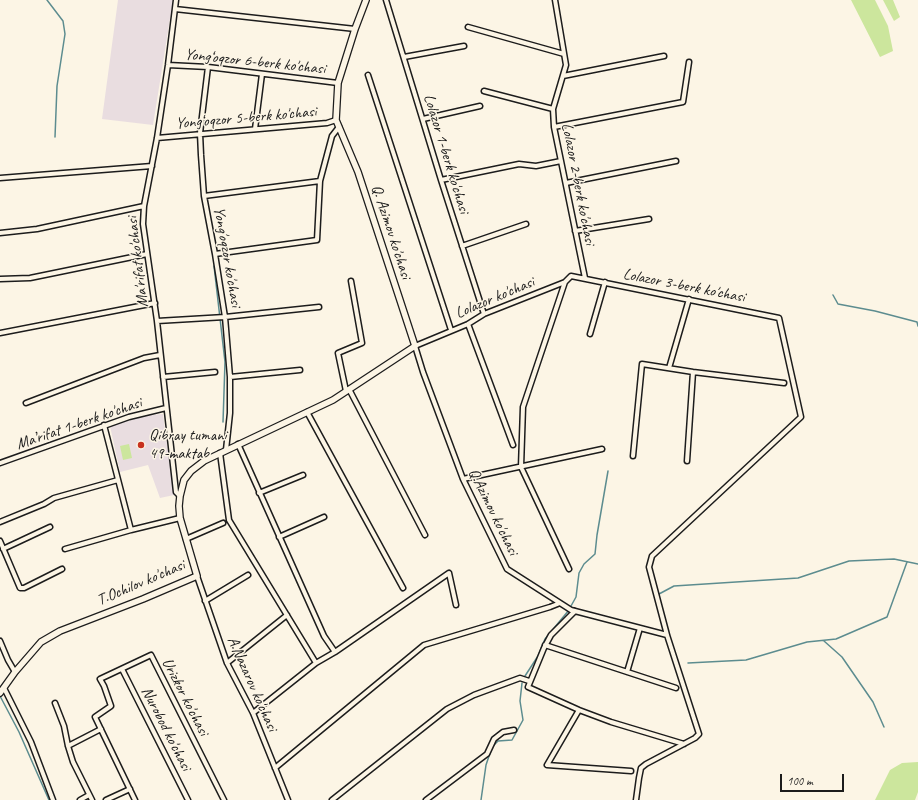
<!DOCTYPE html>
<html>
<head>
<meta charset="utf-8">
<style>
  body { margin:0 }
  #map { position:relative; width:918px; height:800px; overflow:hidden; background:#fcf5e5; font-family:Caveat,sans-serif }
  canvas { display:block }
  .scale { position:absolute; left:780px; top:774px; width:64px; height:18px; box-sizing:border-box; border:2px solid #1c1c1c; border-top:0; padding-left:5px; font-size:12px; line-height:14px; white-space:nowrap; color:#1c1c1c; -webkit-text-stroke:3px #fcf5e5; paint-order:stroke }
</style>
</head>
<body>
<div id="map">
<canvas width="918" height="800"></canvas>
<div class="scale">100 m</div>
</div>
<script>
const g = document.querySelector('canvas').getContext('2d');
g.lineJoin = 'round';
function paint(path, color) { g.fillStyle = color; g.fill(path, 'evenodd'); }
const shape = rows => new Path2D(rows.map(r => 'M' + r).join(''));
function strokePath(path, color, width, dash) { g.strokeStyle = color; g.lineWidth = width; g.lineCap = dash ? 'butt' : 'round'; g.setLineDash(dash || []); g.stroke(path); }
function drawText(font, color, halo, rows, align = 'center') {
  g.font = font + ' Caveat,sans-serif'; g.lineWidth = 3; g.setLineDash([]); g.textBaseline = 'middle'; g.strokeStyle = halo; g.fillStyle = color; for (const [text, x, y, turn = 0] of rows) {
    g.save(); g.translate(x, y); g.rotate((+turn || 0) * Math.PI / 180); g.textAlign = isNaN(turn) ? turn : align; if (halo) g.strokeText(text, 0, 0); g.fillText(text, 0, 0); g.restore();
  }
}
paint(shape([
  [118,0,173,0,153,125,102,119],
  [163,414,174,495,160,498,148,465,120,472,110,426,149,415]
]), '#e9dde0');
paint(shape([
  [851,0,875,0,888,26,893,51,880,57],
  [883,0,893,0,900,17,894,21],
  [129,444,132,458,123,460,120,446],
  [918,762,918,792,915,800,875,800,890,770,902,763]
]), '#cce69d');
strokePath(shape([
  [47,0,63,21,65,34,57,86,55,137],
  [214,266,225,362,223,422],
  [833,295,838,304,875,311,917,322,918,326],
  [659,594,674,586,798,578,849,561,894,559,918,564],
  [571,606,576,597,579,573,584,564,595,554,597,535,608,471],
  [824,641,842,657,873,702,884,727],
  [688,663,746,660,807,642,836,639,887,617,907,562],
  [525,676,538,656,545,639,569,610],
  [0,696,19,732,49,800],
  [481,800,486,765,492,747,498,741,512,740,523,720,520,701,522,683]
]), '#5c8c8f', 1.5);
const minor = shape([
  [176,0,168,65,157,138,144,206,143,224,157,321,176,492,180,496],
  [386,0,441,180,484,314],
  [555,0,566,65,553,109,554,127,585,278],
  [175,9,355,29],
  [468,27,564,54],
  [404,57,464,46],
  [168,65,208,67,338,83],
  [208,67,200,133,201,155,204,196,215,254,225,317,230,377,230,413,226,450],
  [368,75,451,330],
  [563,76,664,56],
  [484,91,553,109],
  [423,119,480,106],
  [554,127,683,102,689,62],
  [255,129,262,74],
  [157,138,327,123,336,120],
  [0,178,152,166],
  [441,180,519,164,536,166,561,161],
  [566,183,676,161],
  [204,196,320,181],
  [575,231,649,219],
  [0,233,37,229,144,206],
  [462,246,526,224],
  [215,254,317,240,320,181,332,136,339,127],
  [0,279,30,278,147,254],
  [565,282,523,407,521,467,569,569],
  [157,321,225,317,319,307],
  [468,324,513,445],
  [0,333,155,303],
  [590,334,605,282],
  [669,368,689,299],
  [163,377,215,372],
  [230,377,300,370],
  [349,389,425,535],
  [346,391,338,353,362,343,351,281],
  [26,403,144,358,160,355],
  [307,412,403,588],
  [104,425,131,530],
  [238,444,324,636,335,652,316,663,253,713],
  [220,453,229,520,316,663],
  [633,456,642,364,693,372,784,383],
  [687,461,693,372],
  [0,463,129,417,166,408],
  [463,479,602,449],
  [259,493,303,475],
  [0,522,44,504,54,498,118,480],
  [279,537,324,517],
  [186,539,223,523],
  [0,541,20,588,24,588,62,569],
  [3,549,50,527],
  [65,549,131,530,180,518],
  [197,576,227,663,253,713,288,800],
  [205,601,248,575],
  [575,611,551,635,544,648,528,687,579,710,611,722,684,744],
  [0,641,8,660,15,672],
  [545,645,676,688],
  [335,652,449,573,456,605],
  [227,663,287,615],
  [122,669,188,800],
  [627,672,640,628],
  [4,688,31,742,53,800],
  [55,703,64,726,68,746,73,762,92,800],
  [579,710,547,765,631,771],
  [68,746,101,729],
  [275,768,424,645,550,607,560,603],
  [80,800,89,795],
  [106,800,130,789],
  [135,800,95,717,111,706,104,686,100,679,151,655,224,800],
  [332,800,447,709,474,695,520,678,529,681],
  [426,800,487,754,494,739,503,732,514,730],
  [636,800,639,778,641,768,646,764,695,738,699,734,667,635,649,567,652,556,801,417,779,318,571,276,565,282,484,314,468,324,415,346,423,372,463,479,507,569,571,610,667,635]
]);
const major = shape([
  [0,693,15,672,41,642,60,631,143,599,197,576,180,518,179,506,180,496,184,480,191,471,204,461,333,400,415,346,358,172,336,120,338,83,355,29,366,0]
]);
strokePath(minor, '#1c1c1c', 7);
strokePath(major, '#1c1c1c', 8);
strokePath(minor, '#fcf5e5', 4);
strokePath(major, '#fcf5e5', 5.5);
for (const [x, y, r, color] of [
  [141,445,4,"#c8321e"]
]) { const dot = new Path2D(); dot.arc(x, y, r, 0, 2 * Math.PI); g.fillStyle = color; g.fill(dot); strokePath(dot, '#fcf5e5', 1.5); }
drawText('16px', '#1c1c1c', '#fcf5e5', [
  ["Yong‘oqzor 6-berk ko'chasi",255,62,6],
  ["Yong‘oqzor 5-berk ko'chasi",246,118,-5],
  ["Lolazor 1-berk ko'chasi",446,154,73],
  ["Lolazor 2-berk ko'chasi",578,184,79],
  ["Q. Azimov ko'chasi",391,232,72],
  ["Yong'oqzor ko'chasi",227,257,80],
  ["Ma'rifat ko'chasi",138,262,-97],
  ["Lolazor 3-berk ko'chasi",684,286,11],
  ["Lolazor ko'chasi",495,298,-23],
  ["Ma’rifat 1-berk ko'chasi",79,424,-19],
  ["Q.Azimov ko'chasi",493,512,64],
  ["T.Ochilov ko'chasi",141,583,-23],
  ["A.Nazarov ko'chasi",252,684,66],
  ["Urizkor ko'chasi",185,697,63],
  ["Nurobod ko'chasi",166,729,63]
]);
drawText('16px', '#1c1c1c', '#fcf5e5', [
  ["Qibray tumani",149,436],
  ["49-maktab",149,454]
], 'left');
</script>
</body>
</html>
